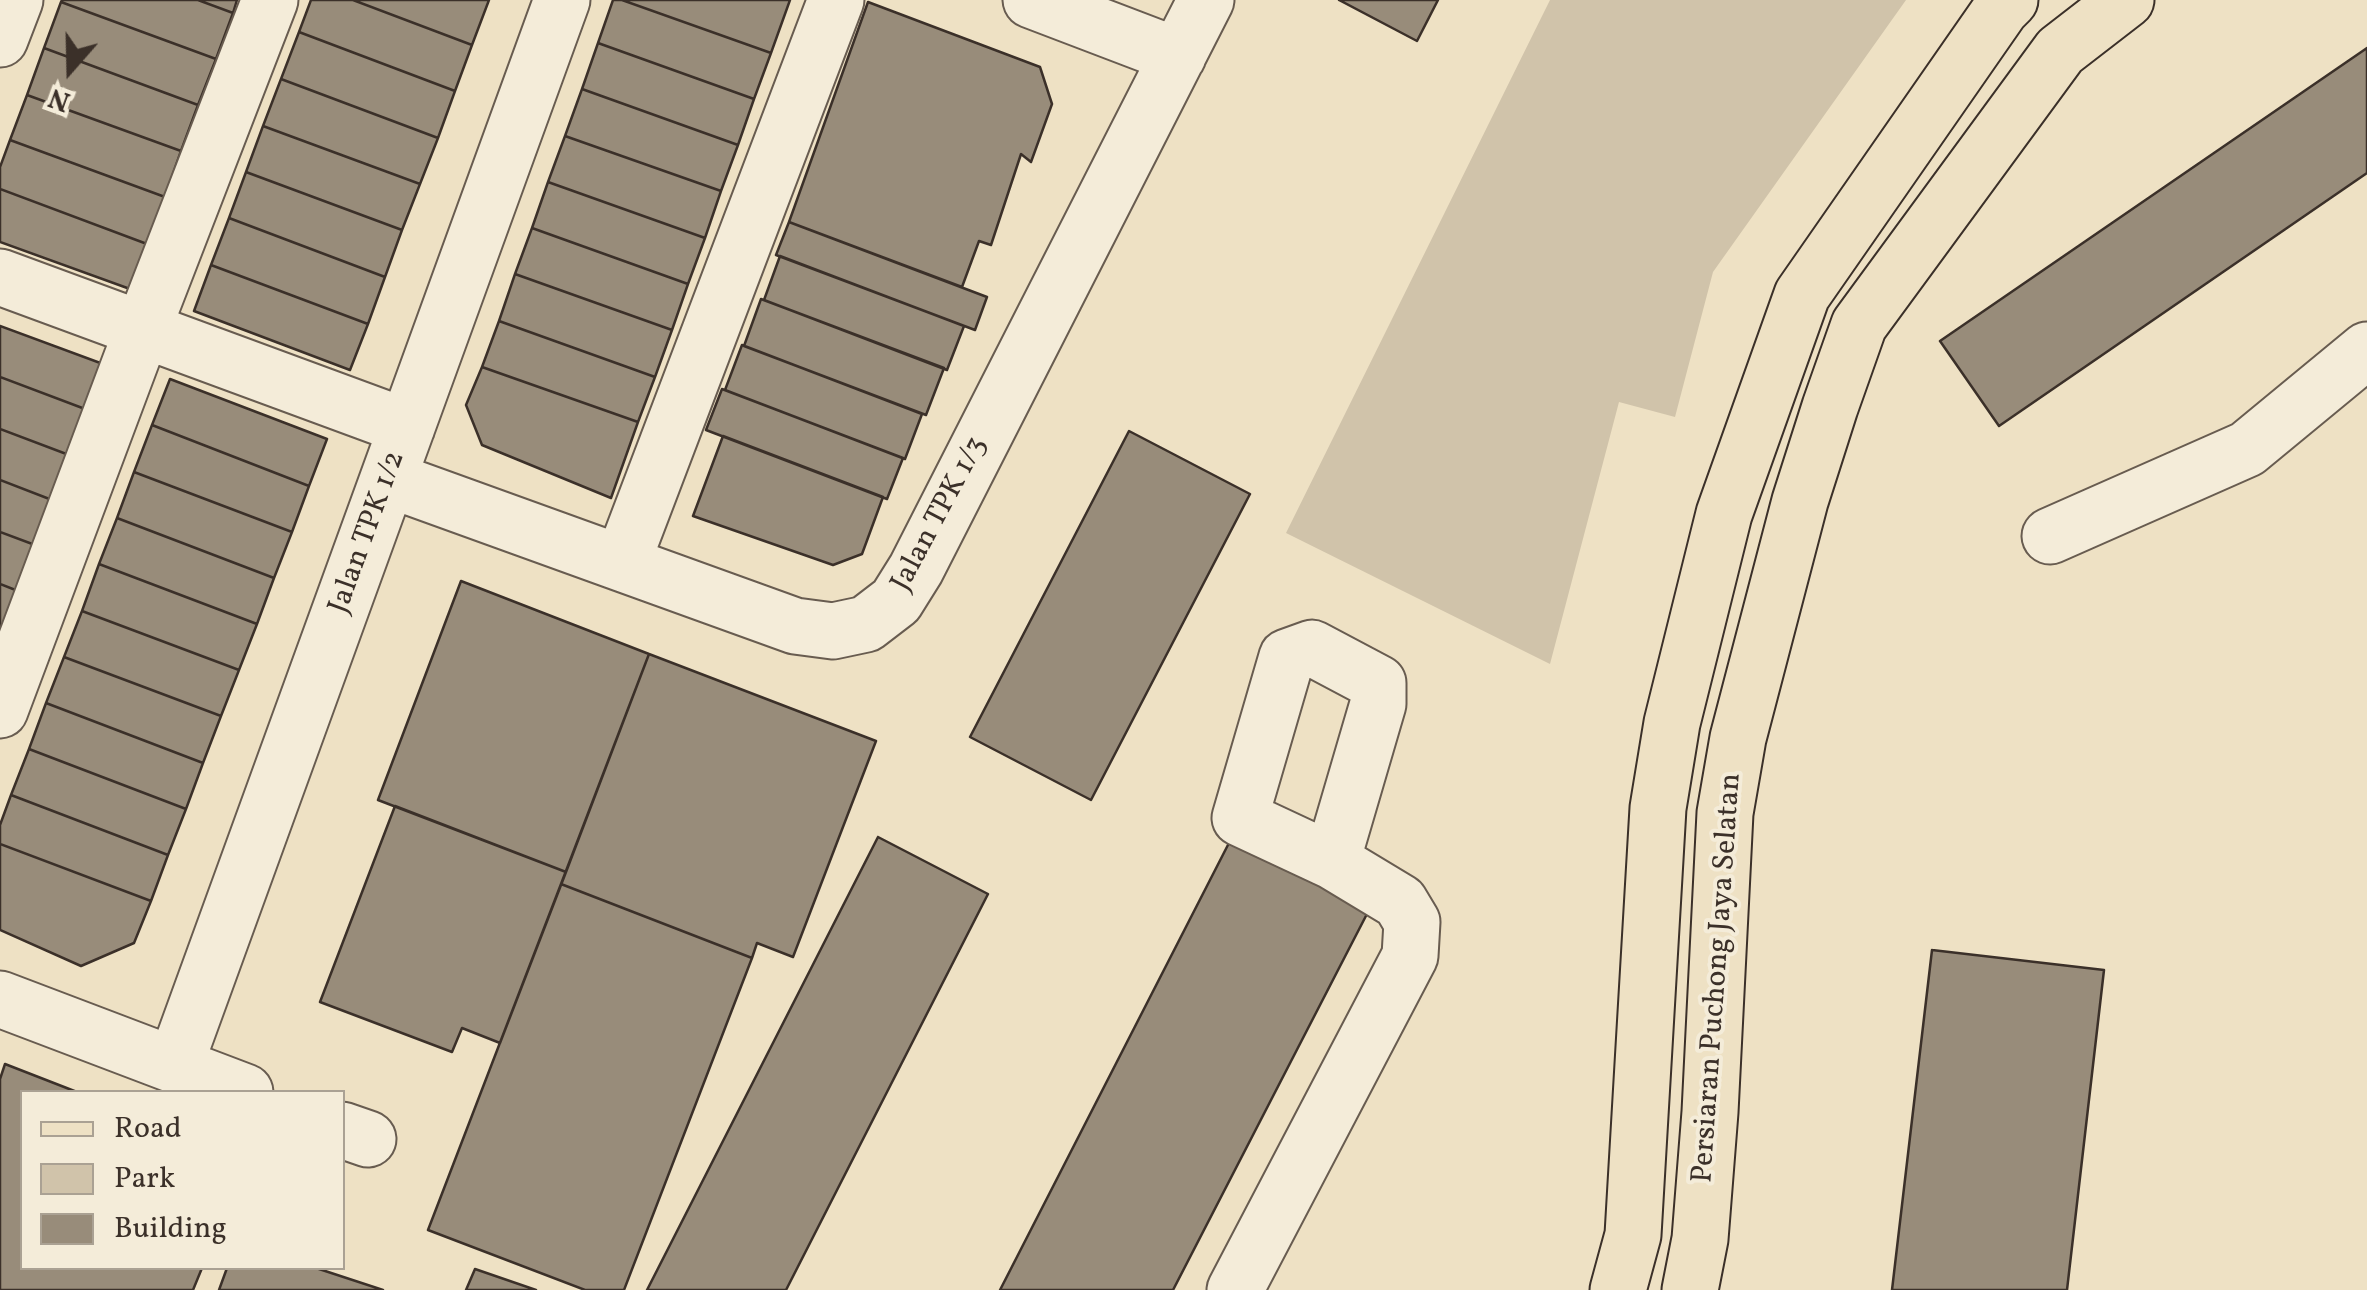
<!DOCTYPE html>
<html>
<head>
<meta charset="utf-8">
<style>
  body { margin:0 }
  #map { position:relative; width:2367px; height:1290px; overflow:hidden; background:#eee1c4; font-family:Vollkorn,serif }
  canvas { display:block }
  .legend { position:absolute; left:20px; top:1090px; width:325px; height:180px; box-sizing:border-box; background:#f4ecd9; border:2px solid #aaa193; margin:0; padding:12px 18px; list-style:none; font-size:30px; color:#3b3029 }
  .legend li { display:flex; align-items:center; gap:20px; height:50px }
  .legend b { width:50px; border:2px solid #aaa193 }
  .north { position:absolute; left:20px; top:20px; width:100px; height:100px; -webkit-text-stroke:8px #f4ecd9; paint-order:stroke; rotate:200deg; font-size:28px; font-weight:700; line-height:40px; text-align:center; color:#3b3029 }
  .north::after { content:''; display:block; margin:auto; width:35px; height:45px; background:#3b3029; clip-path:polygon(50% 0,100% 100%,50% 72%,0 100%) }
</style>
</head>
<body>
<div id="map">
<canvas width="2367" height="1290"></canvas>
<ul class="legend">
<li><b style="height:12px;background:#eee1c4"></b>Road</li>
<li><b style="height:28px;background:#d0c3aa"></b>Park</li>
<li><b style="height:28px;background:#988c7a"></b>Building</li>
</ul>
<div class="north">N</div>
</div>
<script>
const g = document.querySelector('canvas').getContext('2d');
g.lineJoin = 'round';
function paint(path, color) { g.fillStyle = color; g.fill(path, 'evenodd'); }
const shape = rows => new Path2D(rows.map(r => 'M' + r).join(''));
function strokePath(path, color, width, dash) { g.strokeStyle = color; g.lineWidth = width; g.lineCap = dash ? 'butt' : 'round'; g.setLineDash(dash || []); g.stroke(path); }
function drawText(font, color, halo, rows, align = 'center') {
  g.font = font + ' Vollkorn,serif'; g.lineWidth = 8; g.setLineDash([]); g.textBaseline = 'middle'; g.strokeStyle = halo; g.fillStyle = color; for (const [text, x, y, turn = 0] of rows) {
    g.save(); g.translate(x, y); g.rotate((+turn || 0) * Math.PI / 180); g.textAlign = isNaN(turn) ? turn : align; if (halo) g.strokeText(text, 0, 0); g.fillText(text, 0, 0); g.restore();
  }
}
paint(shape([
  [1550,0,1906,0,1713,272,1675,417,1619,402,1550,664,1286,533]
]), '#d0c3aa');
const building = shape([
  [62,0,198,0,233,13,216,59,61,2,62,0],
  [198,0,237,0,233,13,198,0],
  [311,0,353,0,472,45,455,91,299,32,311,0],
  [353,0,489,0,472,45,353,0],
  [613,0,622,0,771,53,754,99,598,43,613,0],
  [622,0,790,0,771,53,622,0],
  [1339,0,1438,0,1417,41,1339,0],
  [61,2,216,59,198,105,44,48,61,2],
  [868,2,1040,67,1052,104,1031,162,1021,154,991,245,979,241,962,287,789,222,868,2],
  [299,32,455,91,438,138,281,79,299,32],
  [598,43,754,99,738,145,582,89,598,43],
  [44,48,198,105,181,151,27,95,44,48],
  [2367,48,2367,173,1999,426,1940,341,2367,48],
  [281,79,438,138,420,184,263,126,281,79],
  [582,89,738,145,721,191,565,136,582,89],
  [27,95,181,151,165,197,10,140,27,95],
  [263,126,420,184,402,230,246,172,263,126],
  [565,136,721,191,705,238,548,182,565,136],
  [10,140,165,197,147,244,0,189,0,167,10,140],
  [246,172,402,230,385,277,229,218,246,172],
  [548,182,705,238,688,284,532,228,548,182],
  [0,189,147,244,130,289,0,242,0,189],
  [229,218,385,277,368,324,211,265,229,218],
  [789,222,987,297,975,330,776,255,789,222],
  [532,228,688,284,672,330,515,274,532,228],
  [780,256,964,326,947,370,764,300,780,256],
  [211,265,368,324,350,370,194,311,211,265],
  [515,274,672,330,655,377,499,321,515,274],
  [761,299,944,368,926,415,744,346,761,299],
  [499,321,655,377,638,422,482,367,499,321],
  [0,326,103,364,85,409,0,377,0,326],
  [742,345,922,414,905,459,725,390,742,345],
  [482,367,638,422,611,498,482,445,466,405,482,367],
  [0,377,85,409,69,455,0,429,0,377],
  [170,379,327,439,309,486,152,425,170,379],
  [722,389,903,458,887,499,706,430,722,389],
  [152,425,309,486,292,532,134,472,152,425],
  [0,429,69,455,52,500,0,480,0,429],
  [1129,431,1250,494,1091,800,970,737,1129,431],
  [723,436,883,497,862,554,833,565,693,516,723,436],
  [134,472,292,532,274,578,117,518,134,472],
  [0,480,52,500,35,545,0,532,0,480],
  [117,518,274,578,257,624,99,564,117,518],
  [0,532,35,545,18,591,0,584,0,532],
  [99,564,257,624,239,670,82,611,99,564],
  [461,581,649,654,566,872,378,800,461,581],
  [0,584,18,591,0,636,0,584],
  [82,611,239,670,221,716,64,657,82,611],
  [649,654,876,741,793,957,757,943,752,958,561,884,649,654],
  [64,657,221,716,203,763,46,703,64,657],
  [46,703,203,763,186,809,29,749,46,703],
  [29,749,186,809,168,855,11,795,29,749],
  [11,795,168,855,151,901,0,844,0,825,11,795],
  [395,806,566,872,500,1043,462,1028,452,1052,320,1002,395,806],
  [878,837,988,894,786,1290,647,1290,878,837],
  [1231,839,1369,910,1173,1290,1000,1290,1231,839],
  [0,844,151,901,134,943,81,966,0,930,0,844],
  [561,884,752,958,624,1290,585,1290,428,1230,561,884],
  [1932,950,2104,970,2067,1290,1892,1290,1932,950],
  [5,1064,77,1092,22,1092,22,1268,202,1268,193,1290,0,1290,0,1079,5,1064],
  [227,1268,316,1268,383,1290,219,1290,227,1268],
  [475,1269,536,1290,466,1290,475,1269]
]);
paint(building, '#988c7a');
strokePath(building, '#3b3029', 2.5);
const minor = shape([
  [1031,0,1178,56],
  [0,39,15,0],
  [0,277,407,427],
  [388,479,795,626,833,631,866,624,896,601,916,569,1206,0],
  [2050,536,2247,449,2367,350],
  [622,563,836,0],
  [0,710,142,331,270,0],
  [0,999,245,1092],
  [175,1065,562,0],
  [342,1130,368,1139],
  [1235,1290,1410,956,1412,922,1400,902,1332,861,1240,818,1287,657,1312,648,1378,683,1378,704,1332,861]
]);
const major = shape([
  [1618,1290,1633,1235,1658,808,1672,723,1724,514,1802,295,2001,9,2010,0],
  [1690,1290,1700,1239,1710,1112,1725,813,1738,738,1800,501,1830,407,1859,325,2060,51,2126,0]
]);
strokePath(minor, '#685c50', 59);
strokePath(major, '#3b3029', 59);
strokePath(minor, '#f4ecd9', 55);
strokePath(major, '#eee1c4', 55);
drawText('30px', '#3b3029', '#f4ecd9', [
  ["Jalan TPK 1/3",941,515,-62],
  ["Jalan TPK 1/2",369,533,-70],
  ["Persiaran Puchong Jaya Selatan",1719,978,-86]
]);
</script>
</body>
</html>
